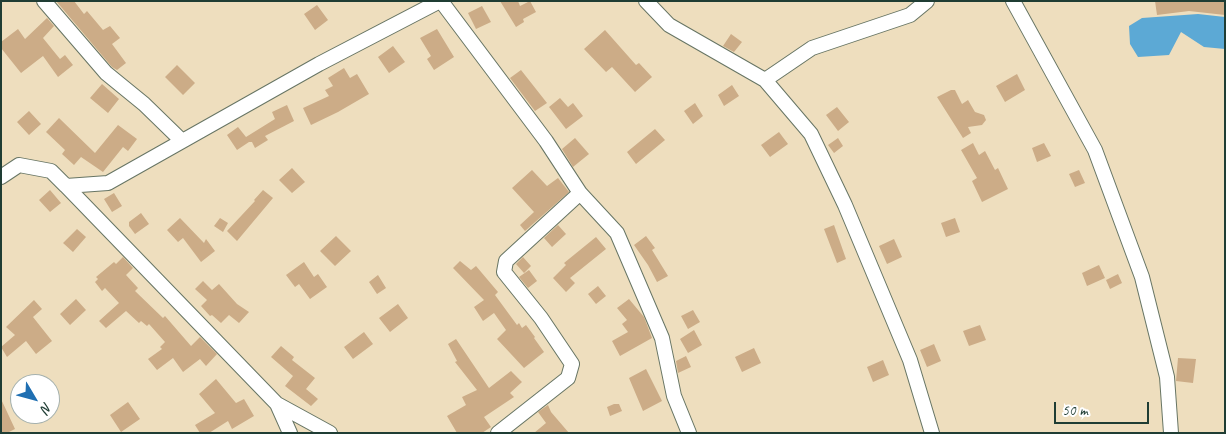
<!DOCTYPE html>
<html>
<head>
<meta charset="utf-8">
<style>
  body { margin:0 }
  #map { position:relative; width:1226px; height:434px; overflow:hidden; background:#eedebe; font-family:Caveat,sans-serif }
  canvas { display:block }
  .frame { position:absolute; inset:0; border:2px solid #1f3d34; pointer-events:none }
  .north { position:absolute; left:10px; top:374px; width:50px; height:50px; box-sizing:border-box; background:#fff; border:1px solid #a5b1ae; border-radius:50%; rotate:127deg; font-size:14px; font-weight:700; line-height:20px; text-align:center; color:#1f3d34 }
  .north::after { content:''; display:block; margin:auto; width:18px; height:22px; background:#1f6fb2; clip-path:polygon(50% 0,100% 100%,50% 72%,0 100%) }
  .scale { position:absolute; left:1054px; top:402px; width:95px; height:22px; box-sizing:border-box; border:2px solid #1f3d34; border-top:0; padding-left:6px; font-size:15px; line-height:18px; white-space:nowrap; color:#1f3d34; -webkit-text-stroke:4px #fff; paint-order:stroke }
</style>
</head>
<body>
<div id="map">
<canvas width="1226" height="434"></canvas>
<div class="frame"></div>
<div class="north">N</div>
<div class="scale">50 m</div>
</div>
<script>
const g = document.querySelector('canvas').getContext('2d');
g.lineJoin = 'round';
function paint(path, color) { g.fillStyle = color; g.fill(path, 'evenodd'); }
const shape = rows => new Path2D(rows.map(r => 'M' + r).join(''));
function strokePath(path, color, width, dash) { g.strokeStyle = color; g.lineWidth = width; g.lineCap = dash ? 'butt' : 'round'; g.setLineDash(dash || []); g.stroke(path); }
paint(shape([
  [1198,14,1225,17,1225,49,1204,47,1181,32,1169,55,1138,57,1130,44,1129,26,1142,18]
]), '#5ca9d5');
paint(shape([
  [56,1,74,1,84,14,87,11,103,30,110,26,120,38,112,44,126,63,117,70,112,67],
  [500,1,518,1,520,6,530,1,536,12,523,19,524,22,516,27],
  [1155,1,1225,1,1225,15,1189,11,1157,15],
  [317,5,328,20,315,30,304,14],
  [482,6,491,22,476,29,468,13],
  [47,18,54,26,43,38,60,59,65,55,73,65,58,77,43,56,21,73,1,48,1,42,18,29,25,39],
  [437,29,454,57,434,70,427,59,431,56,420,38],
  [605,30,636,65,639,63,652,77,635,92,612,67,606,72,584,49],
  [731,34,742,42,734,52,723,46],
  [393,46,405,62,389,73,378,57],
  [177,65,195,83,183,95,165,77],
  [344,68,350,78,357,74,369,94,338,112,311,125,303,108,329,96,325,90,333,86,328,78],
  [521,70,547,103,535,111,510,78],
  [1017,74,1025,90,1005,102,996,86],
  [102,84,119,99,108,113,90,98],
  [732,85,739,96,724,106,718,95],
  [951,90,955,90,962,104,968,100,975,112,984,115,986,120,982,125,968,127,971,133,963,138,937,97],
  [560,98,568,107,573,103,583,116,566,129,549,107],
  [695,103,703,116,693,124,684,111],
  [287,105,294,121,265,136,268,140,255,148,252,142,249,142,237,150,227,135,238,127,246,137,275,119,272,112],
  [837,107,849,122,838,131,826,115],
  [29,111,41,124,29,135,17,122],
  [59,118,95,153,118,125,137,139,128,151,123,147,103,172,81,157,74,165,62,154,65,150,46,132],
  [655,129,665,140,636,164,627,152],
  [779,132,788,144,770,157,761,145],
  [575,138,589,154,573,167,562,149],
  [838,138,843,146,834,153,828,145],
  [973,143,979,155,985,151,995,170,998,168,1008,189,982,202,972,181,977,178,961,150],
  [1044,143,1051,156,1037,162,1032,148],
  [292,168,305,182,292,193,279,180],
  [532,170,547,186,558,178,569,192,525,231,520,225,534,212,512,188],
  [1079,170,1085,183,1075,187,1069,174],
  [50,190,61,203,50,212,39,200],
  [263,190,273,198,237,241,227,231,255,201,254,200],
  [114,193,122,206,112,212,104,199],
  [141,213,149,224,135,234,129,226,129,222],
  [180,218,204,243,206,239,215,251,201,262,183,238,178,242,167,230],
  [220,218,228,223,223,232,214,226],
  [955,218,960,232,946,237,941,223],
  [558,225,566,234,552,247,544,238],
  [834,225,846,259,837,263,824,229],
  [77,229,86,237,73,252,63,243],
  [336,236,351,251,335,266,320,251],
  [646,236,655,248,652,250,668,276,657,282,648,265,634,245],
  [596,237,606,249,570,278,575,283,566,292,553,278,566,265,564,263],
  [894,239,902,257,887,264,879,246],
  [123,257,133,268,126,275,138,288,135,291,163,318,165,316,191,346,200,337,217,354,206,366,200,359,183,372,173,358,157,370,148,359,162,349,160,347,165,342,149,324,147,326,141,321,139,323,126,311,106,328,99,321,119,303,105,288,102,291,95,282,98,279,96,277,114,262,116,264],
  [523,257,531,266,524,273,516,264],
  [460,261,471,270,476,266,498,292,495,295,517,325,519,323,522,328,526,325,535,337,534,338,544,352,524,368,497,339,506,330,494,313,483,321,474,307,484,300,453,268],
  [304,262,314,277,318,274,327,287,310,299,299,284,295,287,286,275],
  [1099,265,1105,278,1087,286,1082,273],
  [529,270,537,281,528,288,519,277],
  [1118,274,1122,283,1110,289,1106,280],
  [378,275,386,288,377,294,369,282],
  [203,281,212,290,219,284,237,304,249,312,239,323,229,315,221,323,212,315,210,316,201,306,207,300,195,289],
  [598,286,606,296,596,304,588,294],
  [76,299,86,310,70,325,60,314],
  [629,299,644,317,652,338,620,356,612,341,628,332,622,324,627,320,617,308],
  [34,300,42,309,33,317,52,341,36,354,26,341,7,357,1,347,15,335,6,327],
  [398,304,408,318,390,332,379,318],
  [693,310,700,322,688,329,681,316],
  [980,325,986,340,969,346,963,331],
  [694,330,702,345,688,353,680,339],
  [364,332,373,344,353,359,344,347],
  [456,339,489,388,511,371,522,382,510,393,514,397,484,417,491,427,482,433,457,433,447,416,466,405,462,397,477,390,455,362,457,361,448,344],
  [934,344,941,361,927,367,920,350],
  [281,346,294,357,292,360,315,378,306,389,318,399,311,406,285,386,293,376,271,357],
  [754,348,761,363,742,372,735,357],
  [686,356,691,367,678,373,676,361],
  [1178,358,1196,359,1193,383,1176,381],
  [883,360,889,375,873,382,867,367],
  [646,369,662,401,643,411,629,378],
  [216,379,236,403,244,399,254,416,232,429,228,421,209,433,200,433,195,425,215,413,199,394],
  [1,399,15,429,7,433,1,433],
  [128,402,140,419,121,432,110,415],
  [614,404,619,404,622,411,610,416,607,407],
  [548,405,551,412,569,433,534,433,546,423,538,412]
]), '#ccac87');
const street = shape([
  [44,1,106,73,144,104,181,140],
  [441,1,546,141,580,193,617,233,662,338,674,396,689,433],
  [646,1,669,25,765,80,812,48,910,15,927,1],
  [1013,1,1095,150,1142,277,1167,377,1171,433],
  [765,80,811,134,845,205,910,360,932,433],
  [1,177,19,165,51,171,66,186,108,183,319,64,440,1],
  [66,186,277,404,290,433],
  [277,404,330,433],
  [498,433,568,378,572,364,541,318,504,272,506,261,580,193]
]);
strokePath(street, '#677564', 16);
strokePath(street, '#fff', 14);
</script>
</body>
</html>
